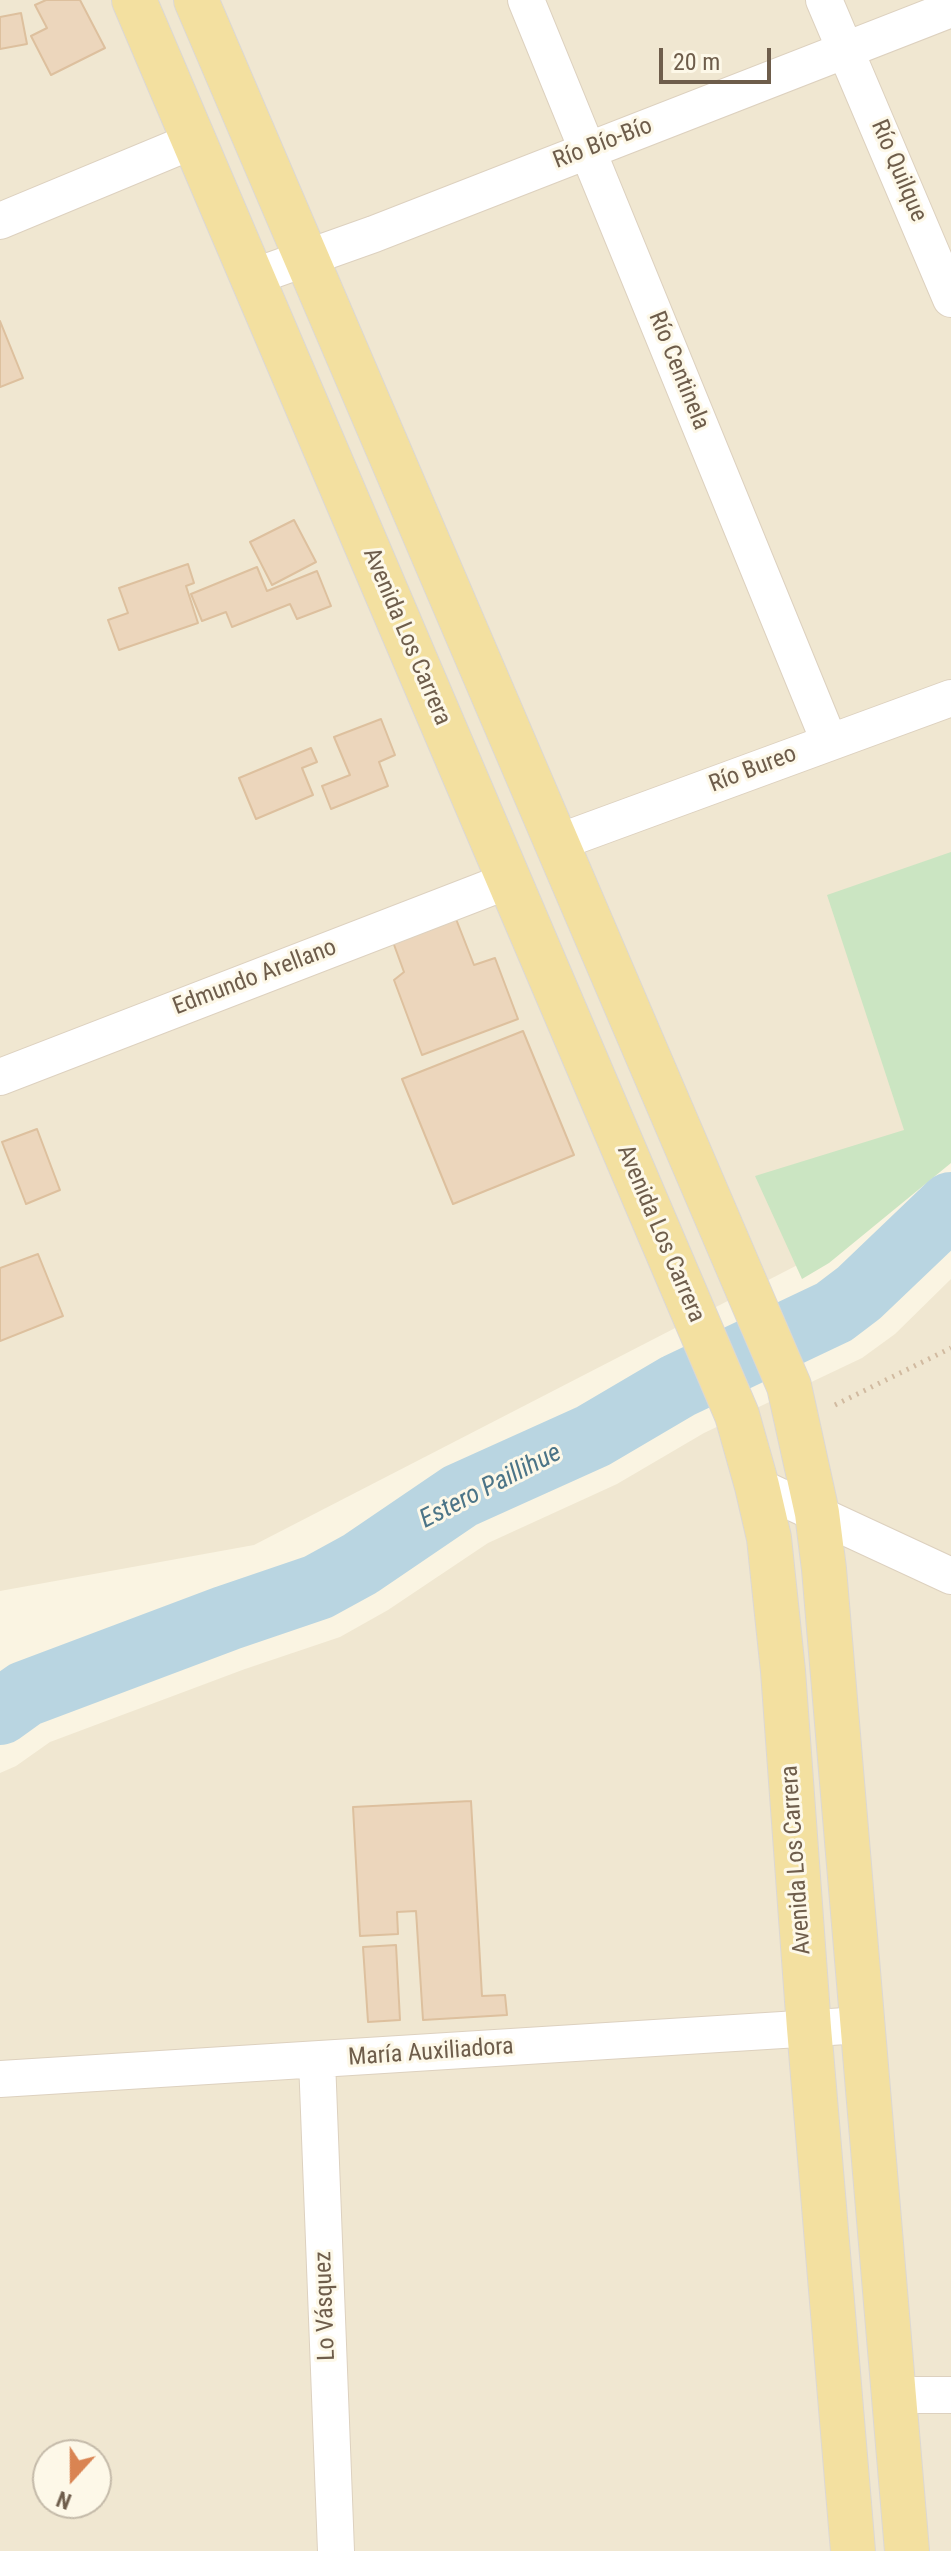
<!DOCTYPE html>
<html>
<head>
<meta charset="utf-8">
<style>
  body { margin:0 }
  #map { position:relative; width:951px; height:2551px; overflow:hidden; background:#faf4e2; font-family:"Roboto Condensed",sans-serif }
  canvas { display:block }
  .north { position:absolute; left:32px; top:2439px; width:80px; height:80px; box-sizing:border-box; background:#fdf8e8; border:2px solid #c4baa9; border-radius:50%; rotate:201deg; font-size:22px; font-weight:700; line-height:32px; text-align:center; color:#6e5d4b }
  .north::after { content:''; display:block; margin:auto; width:28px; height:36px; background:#d98452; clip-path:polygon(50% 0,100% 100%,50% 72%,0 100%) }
  .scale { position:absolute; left:659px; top:48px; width:112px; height:36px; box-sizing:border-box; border:4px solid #6e5d4b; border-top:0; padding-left:10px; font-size:24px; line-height:28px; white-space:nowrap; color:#6e5d4b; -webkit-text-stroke:6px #fdf8e8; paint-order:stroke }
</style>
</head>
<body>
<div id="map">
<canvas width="951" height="2551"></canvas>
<div class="north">N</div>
<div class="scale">20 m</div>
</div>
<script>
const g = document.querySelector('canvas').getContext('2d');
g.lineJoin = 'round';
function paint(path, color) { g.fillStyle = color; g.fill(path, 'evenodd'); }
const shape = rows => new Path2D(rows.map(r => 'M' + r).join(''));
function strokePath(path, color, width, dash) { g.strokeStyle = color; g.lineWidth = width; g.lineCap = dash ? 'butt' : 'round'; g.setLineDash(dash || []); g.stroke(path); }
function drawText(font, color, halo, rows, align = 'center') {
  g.font = font + ' "Roboto Condensed",sans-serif'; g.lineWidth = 6; g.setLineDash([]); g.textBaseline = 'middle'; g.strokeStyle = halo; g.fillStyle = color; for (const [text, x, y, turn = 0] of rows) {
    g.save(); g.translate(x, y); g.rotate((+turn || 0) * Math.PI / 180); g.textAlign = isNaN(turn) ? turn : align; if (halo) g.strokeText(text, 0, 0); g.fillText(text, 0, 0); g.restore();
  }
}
paint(shape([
  [0,0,951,0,951,1144,813,1257,254,1545,0,1591],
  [951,1279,951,2551,0,2551,0,1773,16,1766,50,1742,245,1669,340,1637,388,1610,488,1543,617,1484,704,1433,862,1358,895,1334],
  [48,2455,96,2455,96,2503,48,2503]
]), '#f0e7d1');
paint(shape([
  [951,852,951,1163,829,1263,802,1279,755,1176,904,1130,827,895]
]), '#cbe5c2');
strokePath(shape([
  [0,1712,25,1694,227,1618,318,1587,360,1564,460,1496,593,1436,678,1386,834,1312,859,1293,951,1205]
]), '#b9d5e1', 66);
const building = shape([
  [46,0,80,0,105,48,51,75,31,36,47,28,35,5,46,0],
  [21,13,27,44,0,49,0,17,21,13],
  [0,321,23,378,0,387,0,321],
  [294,520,316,562,272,585,250,542,294,520],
  [188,564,194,583,186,586,198,623,119,650,108,620,128,613,119,588,188,564],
  [257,567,267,591,317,571,331,606,297,619,290,604,232,627,226,612,202,621,191,594,257,567],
  [381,719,395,755,379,762,388,786,331,809,322,786,350,775,334,737,381,719],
  [311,748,317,762,302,768,313,795,256,819,239,778,311,748],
  [456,919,474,965,495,958,518,1019,422,1055,394,980,404,972,393,942,456,919],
  [523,1031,574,1155,453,1204,402,1079,523,1031],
  [37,1129,60,1190,26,1204,2,1142,37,1129],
  [38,1254,63,1316,0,1341,0,1268,38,1254],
  [471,1801,482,1996,505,1995,507,2015,423,2020,416,1911,397,1912,398,1934,360,1936,353,1807,471,1801],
  [396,1945,400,2020,368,2022,363,1947,396,1945]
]);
paint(building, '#ecd6bc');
strokePath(building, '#ddc09e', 2);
const minor = shape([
  [526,0,829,741],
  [824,0,951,299],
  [0,221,195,140],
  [253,277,374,234,951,9],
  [556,843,951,698],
  [0,1077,510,880],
  [757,1486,951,1576],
  [317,2060,336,2551],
  [0,2079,862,2025],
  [894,2395,951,2395]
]);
const major = shape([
  [134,0,737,1415,757,1486,769,1538,783,1671,809,2028,853,2551],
  [196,0,789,1386,817,1513,824,1569,907,2551]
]);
strokePath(minor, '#ddd1bf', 38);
strokePath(major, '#dcd8d4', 46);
strokePath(shape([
  [835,1405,951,1348]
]), '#d1baa0', 5, [2, 6]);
strokePath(minor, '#fff', 36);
strokePath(major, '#f3e0a0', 44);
drawText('24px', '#6e5d4b', '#fdf8e8', [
  ["Río Bío-Bío",603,144,-21],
  ["Río Quilque",898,171,67],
  ["Río Centinela",678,371,68],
  ["Avenida Los Carrera",406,637,67],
  ["Río Bureo",753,770,-21],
  ["Edmundo Arellano",255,978,-21],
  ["Avenida Los Carrera",660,1234,67],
  ["Avenida Los Carrera",797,1860,-94],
  ["María Auxiliadora",431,2053,-4],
  ["Lo Vásquez",326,2306,-92]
]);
drawText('italic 26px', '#4b7487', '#fdf8e8', [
  ["Estero Paillihue",491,1487,-27]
]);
</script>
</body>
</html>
